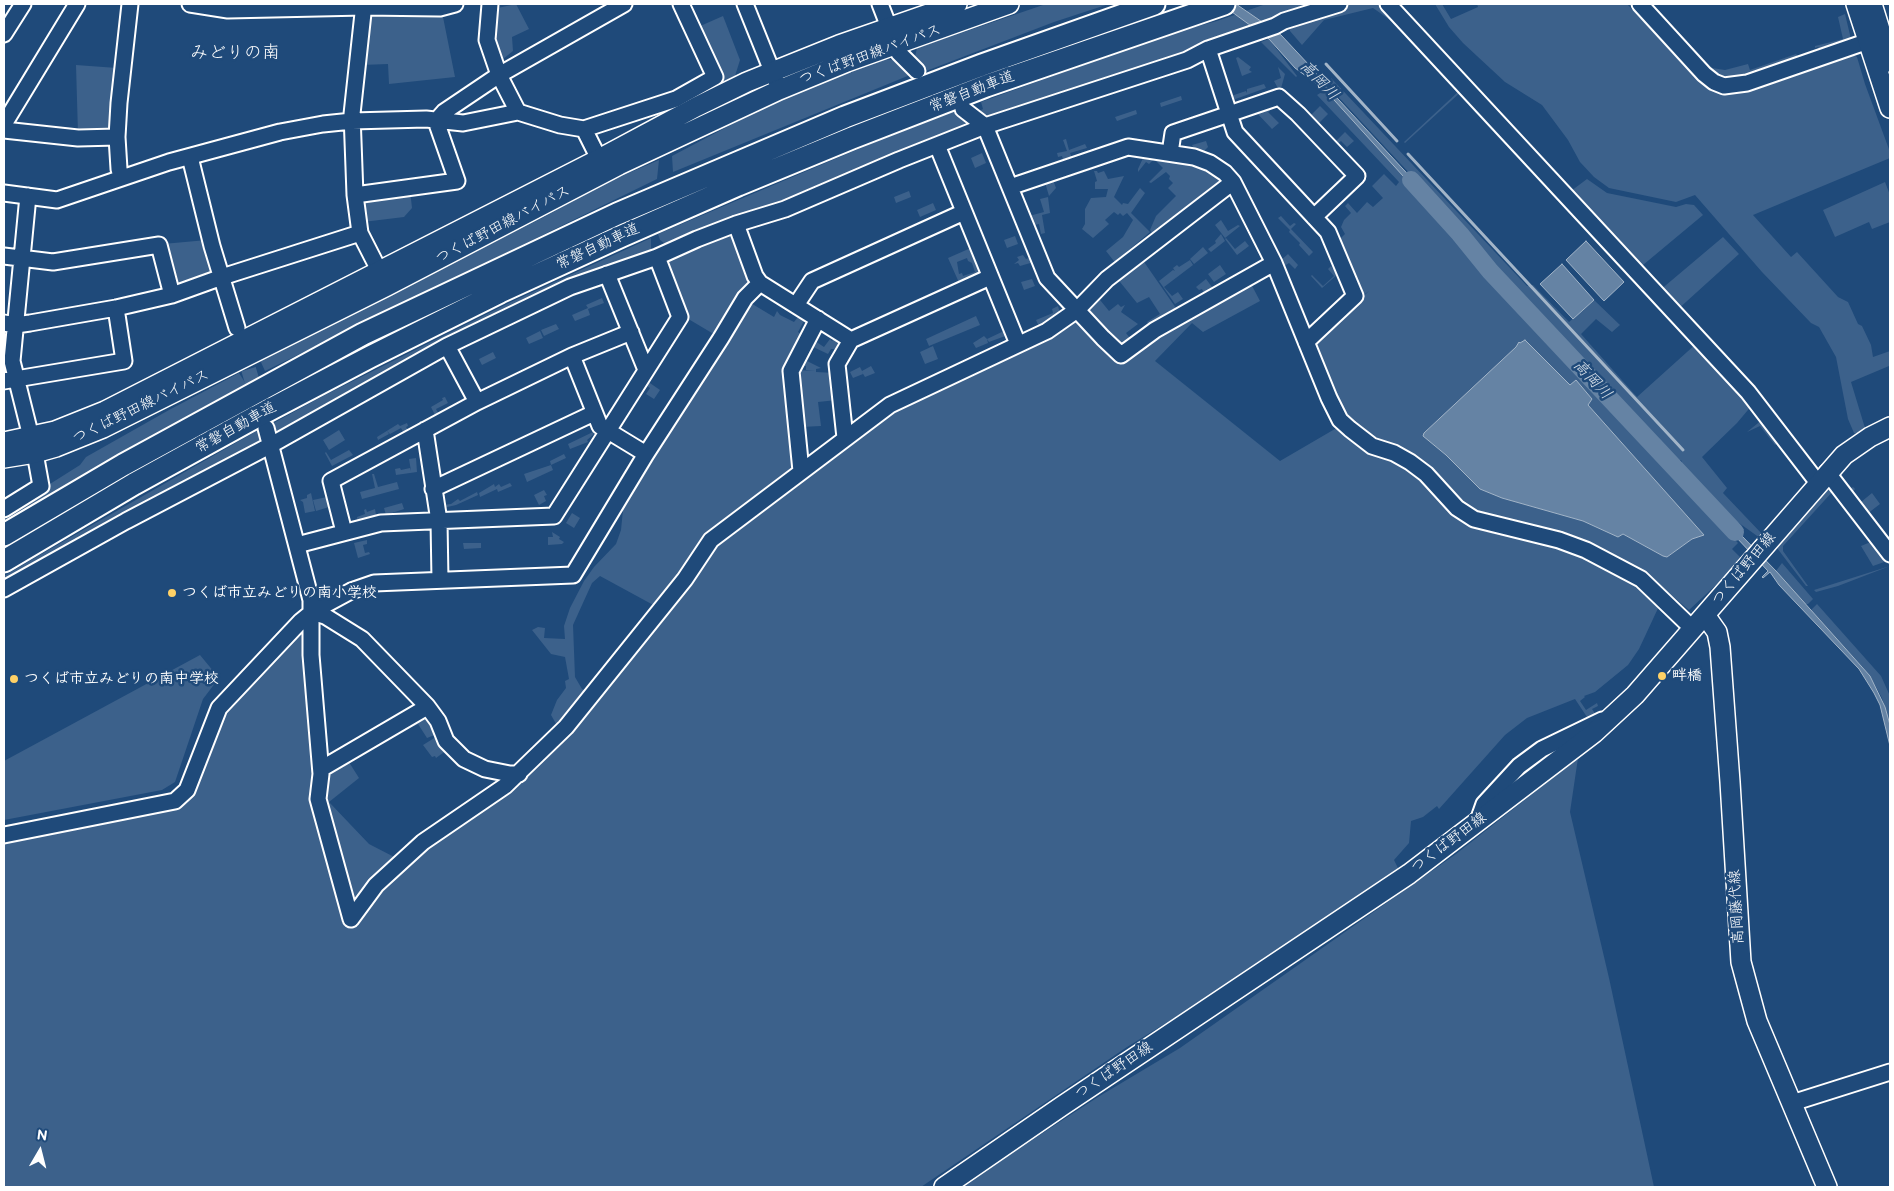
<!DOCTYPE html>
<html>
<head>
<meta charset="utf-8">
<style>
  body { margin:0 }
  #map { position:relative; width:1894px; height:1191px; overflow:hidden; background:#1f4a7a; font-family:"Balsamiq Sans",sans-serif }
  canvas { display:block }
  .frame { position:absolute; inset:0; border:5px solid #fff; pointer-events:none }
  .north { position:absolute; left:15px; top:1126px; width:50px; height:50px; -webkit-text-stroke:4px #1f4a7a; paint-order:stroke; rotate:8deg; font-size:14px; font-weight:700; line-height:20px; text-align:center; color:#fff }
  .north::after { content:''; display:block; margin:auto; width:18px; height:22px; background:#fff; clip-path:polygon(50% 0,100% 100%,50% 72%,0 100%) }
</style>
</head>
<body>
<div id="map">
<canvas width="1894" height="1191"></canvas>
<div class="frame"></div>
<div class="north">N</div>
</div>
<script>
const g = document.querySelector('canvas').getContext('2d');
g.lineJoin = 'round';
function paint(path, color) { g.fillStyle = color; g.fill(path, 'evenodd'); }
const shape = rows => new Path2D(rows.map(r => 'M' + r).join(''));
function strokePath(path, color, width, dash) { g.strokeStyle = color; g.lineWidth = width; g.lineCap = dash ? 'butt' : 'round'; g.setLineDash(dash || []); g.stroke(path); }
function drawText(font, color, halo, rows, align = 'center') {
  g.font = font + ' "Balsamiq Sans","Klee One",sans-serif'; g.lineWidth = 5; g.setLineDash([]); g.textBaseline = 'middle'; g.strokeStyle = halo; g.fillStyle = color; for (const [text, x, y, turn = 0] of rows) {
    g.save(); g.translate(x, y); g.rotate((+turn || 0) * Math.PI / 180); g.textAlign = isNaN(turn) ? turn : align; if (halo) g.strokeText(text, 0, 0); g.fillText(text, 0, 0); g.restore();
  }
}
paint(shape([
  [516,4,529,29,512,37,513,51,503,59,508,66,504,68,492,42,493,9],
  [1046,4,1109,4,1054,22,926,71,914,61,917,48],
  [1266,4,1327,4,1191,52,990,120,975,113,983,109,981,102,1172,33,1217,21],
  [1352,4,1384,4,1463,90,1405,143,1404,142,1459,91,1393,22,1373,8,1324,20,1302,45,1290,31,1289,25],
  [1435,4,1442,4,1451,19,1478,7,1477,4,1627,4,1700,81,1712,90,1726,94,1741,93,1853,55,1857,57,1865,84,1890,152,1890,158,1753,215,1791,257,1797,252,1838,297,1848,302,1858,324,1862,326,1871,345,1873,357,1890,351,1890,367,1889,366,1851,382,1865,428,1858,434,1854,433,1848,419,1836,357,1819,327,1811,323,1762,272,1695,195,1676,202,1609,188,1594,177,1580,162,1568,140,1542,105,1505,82,1463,43,1449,27],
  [1645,4,1652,4,1712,68,1725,70,1748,64,1750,70,1796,54,1800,59,1739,80,1718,79],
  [442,12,455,77,389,84,388,64,361,65,365,14],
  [1845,14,1851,39,1849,42,1822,52,1818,47,1815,48,1815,46,1843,39,1838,17],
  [723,16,740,60,735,76,722,82,698,27],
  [1269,39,1297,76,1296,77,1261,42],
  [1238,57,1251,67,1249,70,1252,72,1242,76,1236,58],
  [882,59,894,60,910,75,673,172,672,156,759,110,830,79],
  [76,65,117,68,114,130,78,134],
  [1278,67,1285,74,1280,92,1274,81,1281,78],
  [1331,78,1527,286,1533,285,1569,322,1594,300,1620,325,1612,332,1596,319,1581,334,1637,397,1697,343,1753,404,1737,423,1702,457,1727,488,1723,493,1763,535,1760,538,1732,518,1728,521,1678,467,1682,462,1681,460,1674,463,1545,326,1533,309,1523,301,1485,263,1482,255,1476,250,1466,234,1331,89],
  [1226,81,1231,96,1246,91,1247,93,1247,89,1264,84,1266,88,1230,101],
  [1325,90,1446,223,1470,252,1660,457,1657,460,1711,517,1713,516,1738,543,1732,549,1743,560,1689,610,1650,577,1590,544,1477,515,1352,424,1337,402,1314,348,1317,339,1369,291,1362,296,1337,242,1345,234,1341,227,1344,220,1351,213,1345,206,1348,203,1357,213,1367,202,1373,207,1383,198,1372,186,1384,174,1396,186,1399,182,1317,95],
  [1525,340,1570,385,1576,381,1588,405,1703,535,1692,539,1667,557,1663,556,1623,534,1618,537,1583,521,1502,498,1480,489,1446,455,1424,436,1424,433],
  [1181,96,1182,100,1161,107,1160,103],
  [1278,104,1268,112,1279,123,1272,129,1254,110],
  [1320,106,1328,114,1316,126,1308,118],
  [1136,110,1137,114,1117,121,1115,117],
  [955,111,964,118,965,122,964,126,959,131,794,199,671,245,664,243,660,240,658,234,875,142],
  [1345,132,1354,141,1347,147,1341,141,1336,145,1334,143],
  [1066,139,1069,150,1085,144,1087,148,1070,153,1073,161,1064,164,1062,156,1058,157,1057,153,1067,151,1063,140],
  [1206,141,1208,147,1201,154,1195,152,1192,145],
  [982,153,986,163,975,168,971,158],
  [1149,156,1205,165,1226,182,1155,237,1150,230,1156,216,1176,196,1168,188,1173,183,1169,179,1170,176,1166,172,1151,183,1149,182,1163,168,1154,159,1149,164,1146,162,1138,172,1138,169,1143,158],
  [659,160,657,179,265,371,260,360,544,217,610,181],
  [1094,171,1097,171,1098,173,1104,171,1108,179,1124,176,1114,197,1122,205,1123,203,1128,204,1140,188,1145,193,1131,213,1150,232,1124,254,1123,259,1117,265,1106,251,1123,237,1133,220,1127,213,1123,216,1120,213,1118,215,1114,212,1105,220,1109,224,1093,238,1082,229,1085,224,1085,209,1091,198,1106,197,1108,189,1095,189,1095,182,1097,181],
  [1052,177,1056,188,1049,196,1044,179],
  [1587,179,1607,193,1676,207,1686,204,1694,205,1703,215,1637,270,1567,194],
  [1885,182,1890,195,1890,222,1872,229,1869,222,1835,237,1823,210],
  [410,190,412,208,404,217,363,222,362,198],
  [909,191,911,197,896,203,894,197],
  [1048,197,1050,213,1042,215,1045,233,1041,234,1039,224,1030,226,1029,216,1044,212,1040,199],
  [933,203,936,210,920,217,917,210],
  [1281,216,1290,226,1294,223,1296,224,1291,229,1313,252,1309,256,1299,245,1300,243,1289,232,1290,230,1278,218],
  [1221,220,1228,231,1238,225,1240,226,1225,238,1215,225],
  [1221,234,1225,241,1211,252,1208,249,1216,243,1215,241],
  [732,236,735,237,752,280,717,336,685,317,667,262,706,244],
  [1015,236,1018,244,1007,248,1004,240],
  [1723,237,1739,254,1676,311,1659,291],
  [651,238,651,251,643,256,284,431,279,432,270,425,323,396,509,303],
  [1226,238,1235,249,1245,241,1249,246,1237,255,1225,239],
  [207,240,212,275,178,287,175,284,163,244],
  [973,247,984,273,961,287,948,258],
  [967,258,968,261,972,263,975,272,963,276,962,273,959,274,957,262],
  [1203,247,1208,253,1194,264,1190,259],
  [1288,254,1298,265,1295,269,1289,263,1283,267,1279,262],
  [1023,255,1026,259,1032,257,1034,262,1020,266,1018,263,1014,264,1019,260,1017,257],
  [1142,259,1178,311,1152,329,1147,322,1160,314,1149,297,1137,303,1116,277],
  [1190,260,1193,265,1164,287,1172,296,1178,292,1183,299,1175,304,1159,281,1173,270,1175,271,1173,268,1177,265,1179,267],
  [1220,265,1226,274,1214,282,1208,274],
  [1331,266,1338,274,1322,288,1311,276,1312,275,1323,286,1334,276,1328,269],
  [1032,279,1035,286,1024,290,1021,282],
  [1206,279,1215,291,1205,295,1202,289,1199,290,1196,287],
  [1250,282,1260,301,1203,332,1192,323,1155,361,1280,461,1340,426,1357,442,1378,454,1398,461,1422,478,1449,510,1463,520,1477,526,1575,551,1598,561,1635,583,1660,604,1639,649,1628,665,1595,692,1584,696,1585,697,1580,701,1586,710,1597,703,1598,706,1592,709,1596,715,1589,720,1575,699,1527,718,1505,735,1439,809,1437,806,1423,817,1411,821,1409,843,1394,860,1399,870,1184,1012,1127,1047,921,1187,4,1187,4,840,178,806,191,793,224,711,300,629,305,626,308,628,308,657,317,763,316,805,345,917,355,921,379,888,410,860,427,846,510,789,574,728,667,607,661,603,657,607,600,576,592,583,573,625,575,677,582,689,590,693,568,721,559,729,551,715,557,700,566,688,565,681,569,679,565,657,551,654,532,630,538,627,545,628,544,638,565,639,564,626,570,608,584,581,594,567,616,544,621,530,623,510,620,505,749,302,774,317,777,311,780,315,794,322,798,317,804,321,798,332,804,336,787,368,795,471,802,477,889,411,1044,338,1072,317,1079,319,1108,351,1119,360,1124,359,1168,326],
  [1096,295,1109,311,1118,304,1121,307,1125,305,1121,312,1138,324,1126,333,1133,342,1120,348,1083,311],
  [602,298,604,303,588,309,590,315,575,321,572,315,588,308,586,305],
  [1058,306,1060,313,1040,329,1036,320,1053,313,1052,309],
  [976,316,980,325,929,346,926,339],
  [556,324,559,329,544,336,541,330],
  [818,329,822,329,815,341,824,347,830,339,832,341,834,339,841,343,837,349,831,349,828,354,809,345],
  [1006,330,1008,335,989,342,987,339,988,343,976,348,973,343,984,336,987,339],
  [540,331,543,338,529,344,526,338],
  [933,346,938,359,925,364,920,352],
  [493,352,496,358,482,365,479,359],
  [803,359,821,368,816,369,816,372,835,373,837,400,818,402,821,426,801,427,796,370,815,371,806,370,806,366,800,366],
  [871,366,875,373,865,377,862,372,863,374,853,378,850,372,860,367,862,371],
  [239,373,246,384,146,438,4,522,4,513,80,465,86,457,169,410],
  [647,381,660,390,654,399,646,394,650,388,644,384],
  [445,397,448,403,436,409,440,417,437,419,431,407,443,400,442,398],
  [1763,419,1779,442,1775,445,1760,426,1747,432],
  [407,423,408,426,406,427,409,432,405,435,401,428,390,434,387,431,389,434,378,440,377,437,398,424,400,426],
  [260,429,262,443,4,583,4,576,38,556],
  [339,430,345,440,329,450,323,440],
  [593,432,594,434,587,440,588,442,570,449,568,444],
  [349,450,353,455,332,466,325,453,326,452,331,460],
  [564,454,566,458,551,465,553,470,527,482,524,474,551,465,550,461],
  [416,458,417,472,396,475,395,469,400,468,401,470,410,468,411,471,409,459],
  [372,474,374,474,378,487,397,482,399,489,362,499,360,492,375,488],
  [510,483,512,486,498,492,497,489,480,497,479,493,494,484,495,487,499,484,501,487],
  [1830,484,1834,490,1783,546,1783,551,1808,586,1806,586,1777,548],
  [1853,487,1855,489,1853,492,1861,502,1872,493,1880,504,1867,514,1847,490],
  [544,490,547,495,544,496,546,501,539,505,534,495],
  [477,492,478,495,456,505,443,508,442,505,451,504,458,499,460,501],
  [311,493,315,511,305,513,303,502,300,500,307,498,307,495],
  [327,497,329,507,316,511,313,500],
  [402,503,404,509,386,515,384,508],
  [366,509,367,512,375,509,376,515,366,518,366,522,358,524,357,517,365,514,364,510],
  [572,513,580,518,574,528,566,523],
  [552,532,560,537,559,539,564,542,562,544,548,545,548,537,553,537],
  [367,540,367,544,363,545,365,553,369,552,370,554,358,558,354,543],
  [1873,541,1888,557,1887,561,1873,566,1861,546],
  [463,543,481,543,481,548,464,549],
  [1782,563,1813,599,1808,604,1805,604,1776,571],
  [1890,566,1838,586,1816,592,1814,590],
  [1817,604,1881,676,1890,696,1890,725,1882,698,1870,676,1811,610],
  [200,655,219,678,203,699,175,782,162,790,4,820,4,761],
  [428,714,437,734,427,738,418,724,406,730,403,725],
  [439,735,447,750,436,758,435,756,432,757,423,745],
  [1578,758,1570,812,1609,978,1654,1187,964,1187,1006,1157,1098,1097,1180,1048,1456,854],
  [347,759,359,778,329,802,369,844,400,860,351,907,320,800,324,774]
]), '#3c618b');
const water = shape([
  [1221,4,1236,4,1281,35,1310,66,1326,86,1428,196,1423,198,1325,90,1295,68,1269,39,1221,4],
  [1586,241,1624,282,1604,301,1566,260,1586,241],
  [1562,264,1594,300,1573,319,1540,284,1562,264],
  [1525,340,1570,385,1576,380,1592,399,1588,405,1704,535,1692,539,1667,557,1663,556,1623,534,1618,537,1583,521,1502,498,1480,489,1446,455,1423,436,1424,433,1516,347,1519,342,1520,343,1525,340],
  [1720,513,1738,532,1743,529,1740,534,1776,571,1870,676,1885,707,1890,725,1890,746,1880,705,1874,693,1859,669,1779,585,1770,572,1763,578,1762,577,1768,571,1718,518,1720,513]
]);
paint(water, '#6583a4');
strokePath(water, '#a3b5c8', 1);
strokePath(shape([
  [1326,64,1397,141],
  [1408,154,1683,450]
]), '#a3b5c8', 3);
strokePath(shape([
  [1411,180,1460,234,1490,271,1735,532]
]), '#6583a4', 18);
strokePath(shape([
  [242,347,258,401]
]), '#41658e', 15, [15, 8]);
const minor = shape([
  [190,4,228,10,364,7,440,8,455,4],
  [364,4,352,114,355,195,360,233,384,280],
  [490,4,487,40,499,75,518,112],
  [745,4,776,81],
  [880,4,899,53,917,71],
  [1388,4,1748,392,1818,483],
  [1640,4,1704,74,1714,82,1724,86,1747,83,1877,38],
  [4,34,23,4],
  [1208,49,1235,132,1328,232,1355,296,1306,342],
  [963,109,985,126,1047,278,1103,338,1121,355,1155,330,1274,263],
  [4,124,77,4],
  [584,129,599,159],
  [4,130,78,138,117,137],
  [937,145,1018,344],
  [1170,153,1173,133,1279,97,1298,114,1357,176,1314,217],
  [190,157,212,246,237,328],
  [121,177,119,169,117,137,119,103,130,4],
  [1010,187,1128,147,1194,157,1210,163,1225,173,1233,182,1274,263,1329,398,1340,420,1350,429,1372,446,1394,453,1410,462,1426,474,1457,508,1474,519,1559,540,1586,550,1641,579,1693,629],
  [4,193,57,200,169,162,280,132,323,124,352,121,426,119,463,123,518,112,560,125,584,129,676,99,715,77,681,4],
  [355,195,457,181,436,121,444,112,499,75,624,4],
  [736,224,755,276,760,283,851,340,990,277],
  [4,256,53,262,159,245,172,295],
  [607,274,646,370],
  [796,305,812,281,964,212],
  [4,323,16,325,30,323,116,308,172,295,222,277,360,233],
  [572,356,600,426,646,454],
  [4,381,124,361,116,308],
  [477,402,572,356,631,332],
  [266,428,311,600,311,655,321,774,318,799,351,919],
  [425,430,439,521,440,580],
  [845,438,837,364,851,340],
  [801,471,791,371,818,319],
  [1827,472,1890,554],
  [433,489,594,413],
  [4,509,41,486,35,453,12,361,28,196],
  [344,532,331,481,477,402,447,346],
  [297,545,381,523,554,516,680,317,657,257],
  [4,589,126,521,271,445,447,346,570,287,657,257,697,239,736,224,785,209,899,160,985,126,1187,60,1208,49,1275,26,1284,21,1339,4],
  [312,612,325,616,362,639,427,706,438,721,446,741,464,759,485,769,510,774,519,774],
  [321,769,427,707],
  [1478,821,1484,804,1519,766,1542,749,1602,720],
  [4,835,175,801,187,790,219,708,301,621,312,612,351,591,374,583,573,575,646,454,721,338,745,298,760,283],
  [351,919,376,885,423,842,505,786,566,727,685,579,711,540,890,405,1047,331,1077,310,1107,279,1233,182],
  [1792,1103,1890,1072]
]);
const major = shape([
  [1856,4,1890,108],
  [1872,4,1890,62],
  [4,442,55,431,105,411,599,159,696,107,747,82,839,45,957,4],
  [4,458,35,453,56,447,103,428,387,286,619,165,779,90,847,62,1009,4],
  [1705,615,1717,632,1720,647,1730,782,1741,962,1757,1021,1827,1187],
  [944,1187,1062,1106,1409,874,1594,733,1635,695,1844,455,1870,437,1890,427]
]);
const highway = shape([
  [4,535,123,465,363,334,617,214,845,117,982,65,1154,4],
  [4,561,134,484,252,419,370,357,500,292,622,236,738,185,852,138,986,86,1224,4]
]);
strokePath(minor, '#fff', 19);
strokePath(major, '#fff', 22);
strokePath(highway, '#fff', 25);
strokePath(minor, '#1f4a7a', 15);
strokePath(major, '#1f4a7a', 19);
strokePath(highway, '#1f4a7a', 21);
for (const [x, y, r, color] of [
  [172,593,5,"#ffd166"],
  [1662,676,5,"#ffd166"],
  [14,679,5,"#ffd166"]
]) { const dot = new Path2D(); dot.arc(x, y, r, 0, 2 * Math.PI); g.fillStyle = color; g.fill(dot); strokePath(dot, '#1f4a7a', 2); }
drawText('15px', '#fff', '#1f4a7a', [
  ["つくば野田線バイパス",870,55,-20],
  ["常磐自動車道",972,92,-21],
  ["つくば野田線バイパス",503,225,-28],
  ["常磐自動車道",598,247,-25],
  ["つくば野田線バイパス",141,407,-26],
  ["常磐自動車道",236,428,-29],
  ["つくば野田線",1744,569,-50],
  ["つくば野田線",1449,843,-37],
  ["高岡藤代線",1737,907,-93],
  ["つくば野田線",1114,1071,-34]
]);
drawText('bold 15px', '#fff', '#1f4a7a', [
  ["つくば市立みどりの南小学校",182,593],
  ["畔橋",1672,676],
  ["つくば市立みどりの南中学校",24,679]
], 'left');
drawText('italic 16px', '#d8e0e8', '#1f4a7a', [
  ["高岡川",1319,81,46],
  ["高岡川",1592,380,47]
]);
drawText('18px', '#fff', '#1f4a7a', [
  ["みどりの南",235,53]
]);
</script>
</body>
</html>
